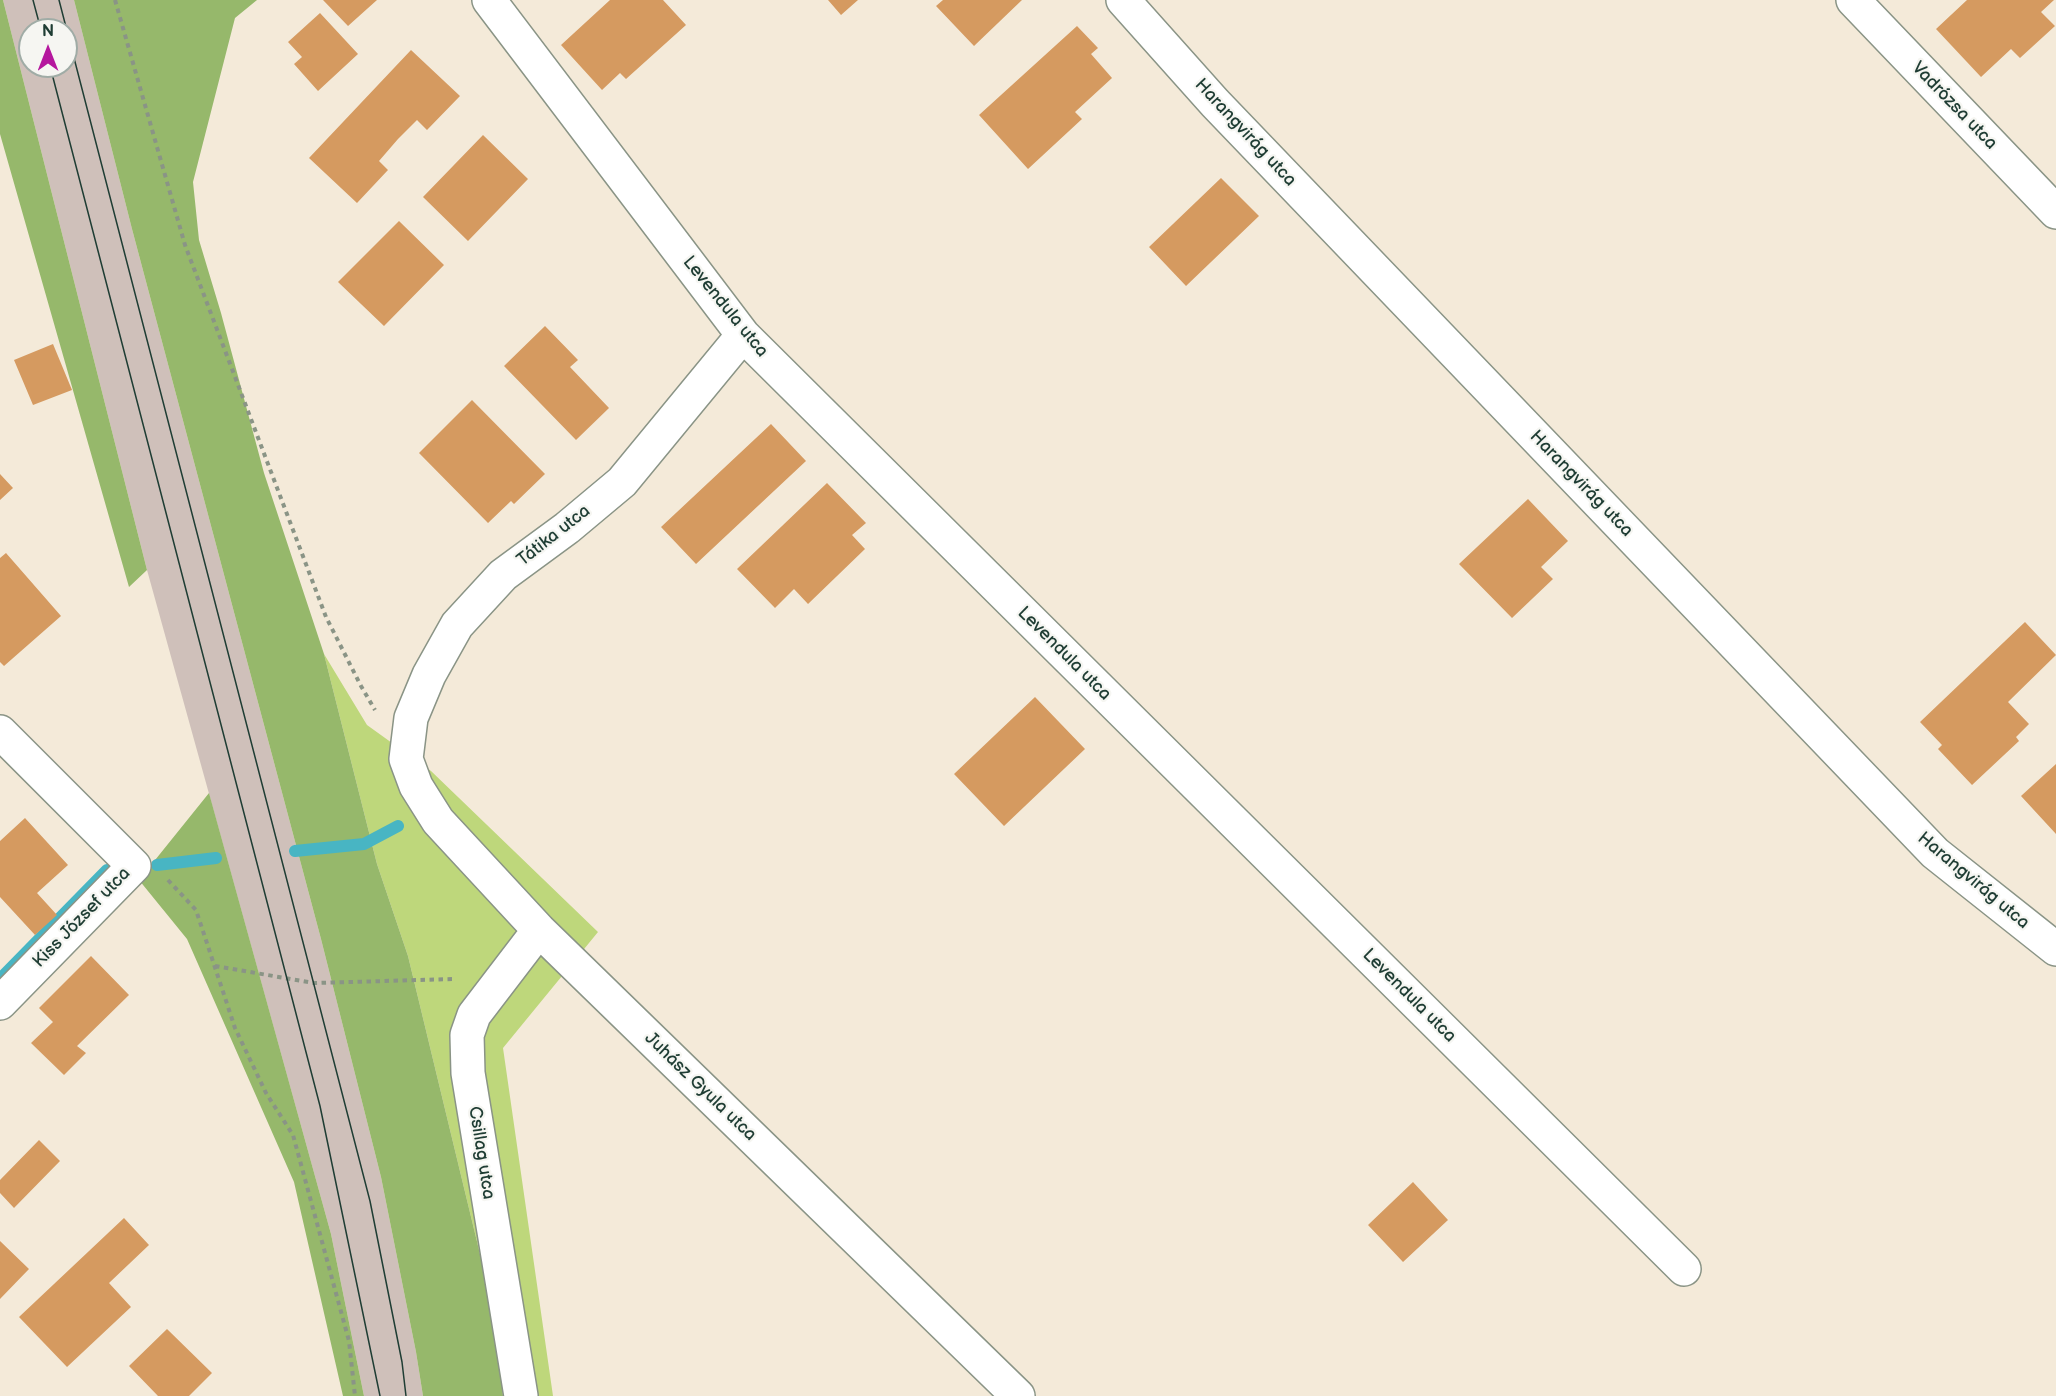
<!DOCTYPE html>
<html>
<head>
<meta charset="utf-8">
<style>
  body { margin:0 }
  #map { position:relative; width:2056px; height:1396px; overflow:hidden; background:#f4ead9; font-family:"Balsamiq Sans",sans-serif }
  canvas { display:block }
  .north { position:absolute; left:18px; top:18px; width:60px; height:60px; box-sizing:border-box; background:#f6f6f2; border:2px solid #a0aca6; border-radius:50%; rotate:0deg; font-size:16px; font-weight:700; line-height:24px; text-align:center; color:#1f3d34 }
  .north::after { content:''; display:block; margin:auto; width:21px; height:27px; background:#b5179e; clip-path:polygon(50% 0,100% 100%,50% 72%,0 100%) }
</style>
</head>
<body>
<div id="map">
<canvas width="2056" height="1396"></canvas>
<div class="north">N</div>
</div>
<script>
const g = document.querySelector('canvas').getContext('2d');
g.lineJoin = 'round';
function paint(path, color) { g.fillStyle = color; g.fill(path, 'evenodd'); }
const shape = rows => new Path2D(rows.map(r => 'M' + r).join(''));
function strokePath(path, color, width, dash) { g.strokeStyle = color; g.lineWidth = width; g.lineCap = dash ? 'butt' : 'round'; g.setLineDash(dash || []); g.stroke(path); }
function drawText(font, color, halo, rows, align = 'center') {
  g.font = font + ' "Balsamiq Sans",sans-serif'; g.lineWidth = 4.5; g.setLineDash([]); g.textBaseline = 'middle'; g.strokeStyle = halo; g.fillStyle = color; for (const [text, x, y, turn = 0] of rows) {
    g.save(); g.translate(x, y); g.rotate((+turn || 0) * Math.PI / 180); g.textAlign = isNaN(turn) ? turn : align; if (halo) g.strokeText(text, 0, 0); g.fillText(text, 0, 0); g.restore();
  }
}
paint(shape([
  [3,0,74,0,132,229,321,939,381,1177,416,1352,423,1396,364,1396,331,1234,147,570],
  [30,30,66,30,66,66,30,66]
]), '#cfc0ba');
paint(shape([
  [324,654,367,725,431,771,598,932,503,1048,553,1396,503,1396,494,1312,408,956,377,864]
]), '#bed77b');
paint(shape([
  [0,0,3,0,147,570,129,587,0,134],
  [74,0,257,0,235,18,193,182,199,240,221,313,264,473,324,654,377,864,408,956,494,1312,503,1396,423,1396,416,1352,381,1177,321,939,132,229],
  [209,793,331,1234,364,1396,343,1396,294,1182,187,939,139,880]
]), '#96b86b');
strokePath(shape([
  [295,851,364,844,398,826],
  [157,865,216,858],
  [0,979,107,870]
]), '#48b5c3', 12);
paint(shape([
  [323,0,377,0,348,26],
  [610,0,663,0,686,25,626,79,620,73,602,90,561,45],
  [828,0,858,0,841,15],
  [943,0,1022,0,974,46,936,6],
  [1967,0,2054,0,2041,12,2055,26,2020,58,2011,49,1981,77,1936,29],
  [320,13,358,54,318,91,294,64,302,57,288,42],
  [1077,26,1098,48,1091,54,1112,78,1075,112,1082,119,1028,169,979,115],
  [411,50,460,96,427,130,417,120,398,139,379,161,388,170,357,203,309,158],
  [483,135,528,179,468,241,423,197],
  [1221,178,1259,216,1186,286,1149,247],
  [399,221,444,265,384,326,338,282],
  [545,326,578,360,570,367,609,408,576,440,504,366],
  [53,344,72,390,33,405,14,360],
  [472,400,545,474,514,504,511,501,488,523,419,453],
  [771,424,806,461,696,564,661,527],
  [0,474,13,488,0,500],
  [827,483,866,523,852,535,865,549,808,604,794,589,775,608,737,569],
  [1528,499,1568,541,1541,567,1553,579,1512,618,1459,564],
  [6,553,61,616,4,666,0,662,0,558],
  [2025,622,2056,655,2008,702,2029,724,2016,737,2019,741,1972,785,1938,749,1942,745,1920,722],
  [1035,697,1085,749,1004,826,954,774],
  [2056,764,2056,834,2021,796],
  [25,818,68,865,37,893,57,915,35,935,0,897,0,841],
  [91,956,129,995,77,1046,86,1053,64,1075,31,1043,53,1022,39,1008],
  [39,1140,60,1161,14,1208,0,1193,0,1180],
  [1413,1182,1448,1220,1403,1262,1368,1225],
  [124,1218,149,1245,109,1283,131,1307,67,1367,19,1317],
  [0,1241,29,1269,0,1299],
  [167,1329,212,1373,189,1396,158,1396,129,1366]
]), '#d59a60');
const street = shape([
  [489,0,743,335,1684,1269],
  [1123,0,1215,103,1935,853,2056,949],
  [1853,0,2056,212],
  [743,335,622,482,567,528,503,575,457,625,429,675,411,718,406,759,416,786,438,821,539,930,1018,1396],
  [0,732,134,866,0,1003],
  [521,1396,468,1073,467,1035,474,1015,539,930]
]);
strokePath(street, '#8a9486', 36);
strokePath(shape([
  [115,0,185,245,326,617,361,686,375,710],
  [168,880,196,910,235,1028,266,1093,293,1135,349,1341,355,1396],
  [215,966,314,983,455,979]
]), '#8a9486', 4, [4.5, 4.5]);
strokePath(street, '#fff', 33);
strokePath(shape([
  [33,0,41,30],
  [59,0,370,1201,402,1362,406,1396],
  [50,66,320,1106,380,1396]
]), '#1f3d34', 1.5);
drawText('18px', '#1f3d34', '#f6f6f2', [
  ["Vadrózsa utca",1954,106,46],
  ["Harangvirág utca",1245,133,47],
  ["Levendula utca",725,307,51],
  ["Harangvirág utca",1581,484,46],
  ["Tátika utca",554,536,-38],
  ["Levendula utca",1064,654,45],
  ["Harangvirág utca",1973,881,40],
  ["Kiss József utca",82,918,-46],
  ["Levendula utca",1409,996,45],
  ["Juhász Gyula utca",700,1087,44],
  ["Csillag utca",481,1153,81]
]);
</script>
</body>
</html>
